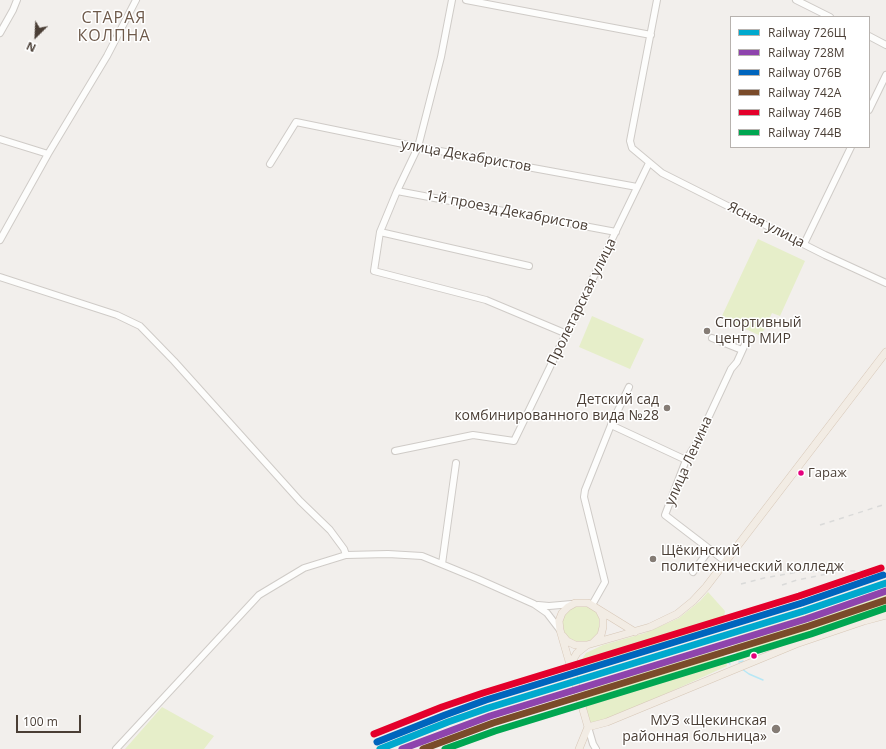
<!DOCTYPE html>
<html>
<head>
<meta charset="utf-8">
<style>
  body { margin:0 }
  #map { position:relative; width:886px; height:749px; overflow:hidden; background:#f2efec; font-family:"Open Sans",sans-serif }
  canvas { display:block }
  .legend { position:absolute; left:730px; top:16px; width:140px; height:132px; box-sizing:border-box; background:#fff; border:1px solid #b7b2ae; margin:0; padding:5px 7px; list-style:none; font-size:12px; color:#4a3e35 }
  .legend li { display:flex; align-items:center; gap:8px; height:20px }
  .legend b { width:20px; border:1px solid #b7b2ae }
  .north { position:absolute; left:16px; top:16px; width:40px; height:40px; -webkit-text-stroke:3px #fff; paint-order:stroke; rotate:204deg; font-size:11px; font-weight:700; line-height:16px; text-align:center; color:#4a3e35 }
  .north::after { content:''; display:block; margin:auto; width:14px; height:18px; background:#4a3e35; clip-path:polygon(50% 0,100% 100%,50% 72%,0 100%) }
  .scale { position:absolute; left:16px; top:715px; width:65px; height:18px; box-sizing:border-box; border:2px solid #4a3e35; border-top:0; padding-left:5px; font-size:12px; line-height:14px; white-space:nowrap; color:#4a3e35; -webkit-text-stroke:3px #fff; paint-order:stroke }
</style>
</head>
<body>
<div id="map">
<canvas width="886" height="749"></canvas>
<ul class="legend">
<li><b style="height:5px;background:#00a9ce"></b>Railway 726Щ</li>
<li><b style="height:5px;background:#8e44ad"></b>Railway 728М</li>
<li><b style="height:5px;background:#0065bd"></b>Railway 076В</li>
<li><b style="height:5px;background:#7a4b2a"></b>Railway 742А</li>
<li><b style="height:5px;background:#e4002b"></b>Railway 746В</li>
<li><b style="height:5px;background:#00a651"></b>Railway 744В</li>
</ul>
<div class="north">N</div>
<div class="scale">100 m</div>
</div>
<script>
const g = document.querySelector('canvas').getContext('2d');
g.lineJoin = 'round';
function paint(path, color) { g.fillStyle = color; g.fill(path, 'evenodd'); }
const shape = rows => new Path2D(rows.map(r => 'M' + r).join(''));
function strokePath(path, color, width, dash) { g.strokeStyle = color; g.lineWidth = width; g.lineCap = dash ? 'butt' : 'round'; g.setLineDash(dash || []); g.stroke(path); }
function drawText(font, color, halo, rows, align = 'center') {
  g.font = font + ' "Open Sans",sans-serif'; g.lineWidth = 3; g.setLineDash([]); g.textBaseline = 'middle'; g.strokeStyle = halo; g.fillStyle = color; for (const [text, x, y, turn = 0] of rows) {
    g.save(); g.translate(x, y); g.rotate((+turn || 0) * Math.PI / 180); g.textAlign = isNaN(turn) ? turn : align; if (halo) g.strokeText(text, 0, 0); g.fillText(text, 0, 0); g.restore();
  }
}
paint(shape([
  [758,239,805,261,780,316,772,313,761,336,721,318],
  [592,316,644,339,630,369,579,347],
  [886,590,886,610,860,617,738,661,734,642,737,640,738,636],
  [708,592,725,611,722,630,579,675,578,668,580,662,586,653,603,645,645,633,679,618,700,601],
  '562 624a19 19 0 1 1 38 0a19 19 0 1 1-38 0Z',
  [721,642,727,666,606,721,589,725,580,685],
  [162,707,214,736,204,749,125,749]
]), '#e6eec9');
strokePath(shape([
  [725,660,730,664],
  [739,662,743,661],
  [742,669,749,674,763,680]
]), '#b7e7f5', 1.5);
const minor = shape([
  [452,0,441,57,418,147,397,191,380,232,374,271,486,300,567,334],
  [466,0,651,35],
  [657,0,630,141,632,148,662,173,825,255,886,283],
  [796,0,830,17],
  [0,33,13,10,17,0],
  [869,36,886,45],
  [869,110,886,75],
  [0,139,48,154],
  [270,164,296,122,418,147,637,187],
  [397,191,616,232],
  [380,232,529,266],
  [0,240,48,154,107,56,136,0],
  [804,244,851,147],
  [0,277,117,315,140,326,174,361,300,501,330,530,344,549,346,555,388,554,422,556,478,579,534,604,547,613,560,630],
  [712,338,742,350],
  [611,425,629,387],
  [395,451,473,435,514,441,649,163],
  [725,561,665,515,686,460,697,442,731,369,737,362,747,340],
  [442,564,456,463],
  [693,572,710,549],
  [538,605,549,606,572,604],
  [592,605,605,582,584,497,585,490,611,425,686,460],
  [588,727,593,744,596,749],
  [116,749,259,595,304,568,346,555]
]);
const major = shape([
  [563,636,567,641,575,645,587,645],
  [593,643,601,635,603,627,603,618,599,610],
  [572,672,573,663,574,658,577,653,587,645,650,627,677,614,693,601,706,587,886,352],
  [588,727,607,722,796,644,864,621,886,615],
  [579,749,588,727,560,630,559,621,562,613,568,607,575,603,588,603,635,632]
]);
strokePath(minor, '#cfcbc7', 8);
strokePath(major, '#d7c7b7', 8);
strokePath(minor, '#fdfdfc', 6);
strokePath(major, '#f2ece4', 7);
strokePath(shape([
  [820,525,886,504],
  [741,584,764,578,804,571,824,571],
  [782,585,797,580,842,571,876,571,886,568]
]), '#dadad9', 1.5, [5, 5]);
strokePath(shape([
  [380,749,448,722,488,708,804,611,886,583]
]), '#00a9ce', 7);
strokePath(shape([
  [402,749,490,716,806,619,886,591]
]), '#8e44ad', 7);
strokePath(shape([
  [377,742,445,715,486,700,802,603,883,575]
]), '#0065bd', 7);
strokePath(shape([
  [423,749,493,723,809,626,886,600]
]), '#7a4b2a', 7);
strokePath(shape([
  [374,734,442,707,483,693,799,596,881,568]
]), '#e4002b', 7);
strokePath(shape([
  [445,749,495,731,811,634,886,608]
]), '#00a651', 7);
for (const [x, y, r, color] of [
  [707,331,4,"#857c75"],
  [667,408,4,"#857c75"],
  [801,473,3.5,"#e5007d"],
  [653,559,4,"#857c75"],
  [754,656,3.5,"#e5007d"],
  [776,729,5,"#857c75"]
]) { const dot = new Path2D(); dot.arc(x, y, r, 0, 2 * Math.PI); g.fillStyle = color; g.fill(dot); strokePath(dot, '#fff', 1.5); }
drawText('13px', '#4a3e35', '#fff', [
  ["Гараж",808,473]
], 'left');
drawText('14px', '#4a3e35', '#fff', [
  ["улица Декабристов",466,156,10],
  ["1-й проезд Декабристов",507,211,11],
  ["Ясная улица",766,225,27],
  ["Пролетарская улица",582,302,-64],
  ["улица Ленина",689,461,-66]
]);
drawText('14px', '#4a3e35', '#fff', [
  ["Спортивный",715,323],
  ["центр МИР",715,339],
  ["Детский сад",659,400,"right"],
  ["комбинированного вида №28",659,416,"right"],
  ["Щёкинский",661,551],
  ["политехнический колледж",661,567],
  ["МУЗ «Щекинская",767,721,"right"],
  ["районная больница»",767,737,"right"]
], 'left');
g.letterSpacing = '1px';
drawText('16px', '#6e5a4b', '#fff', [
  ["СТАРАЯ",114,18],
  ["КОЛПНА",114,36]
]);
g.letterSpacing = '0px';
</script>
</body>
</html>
